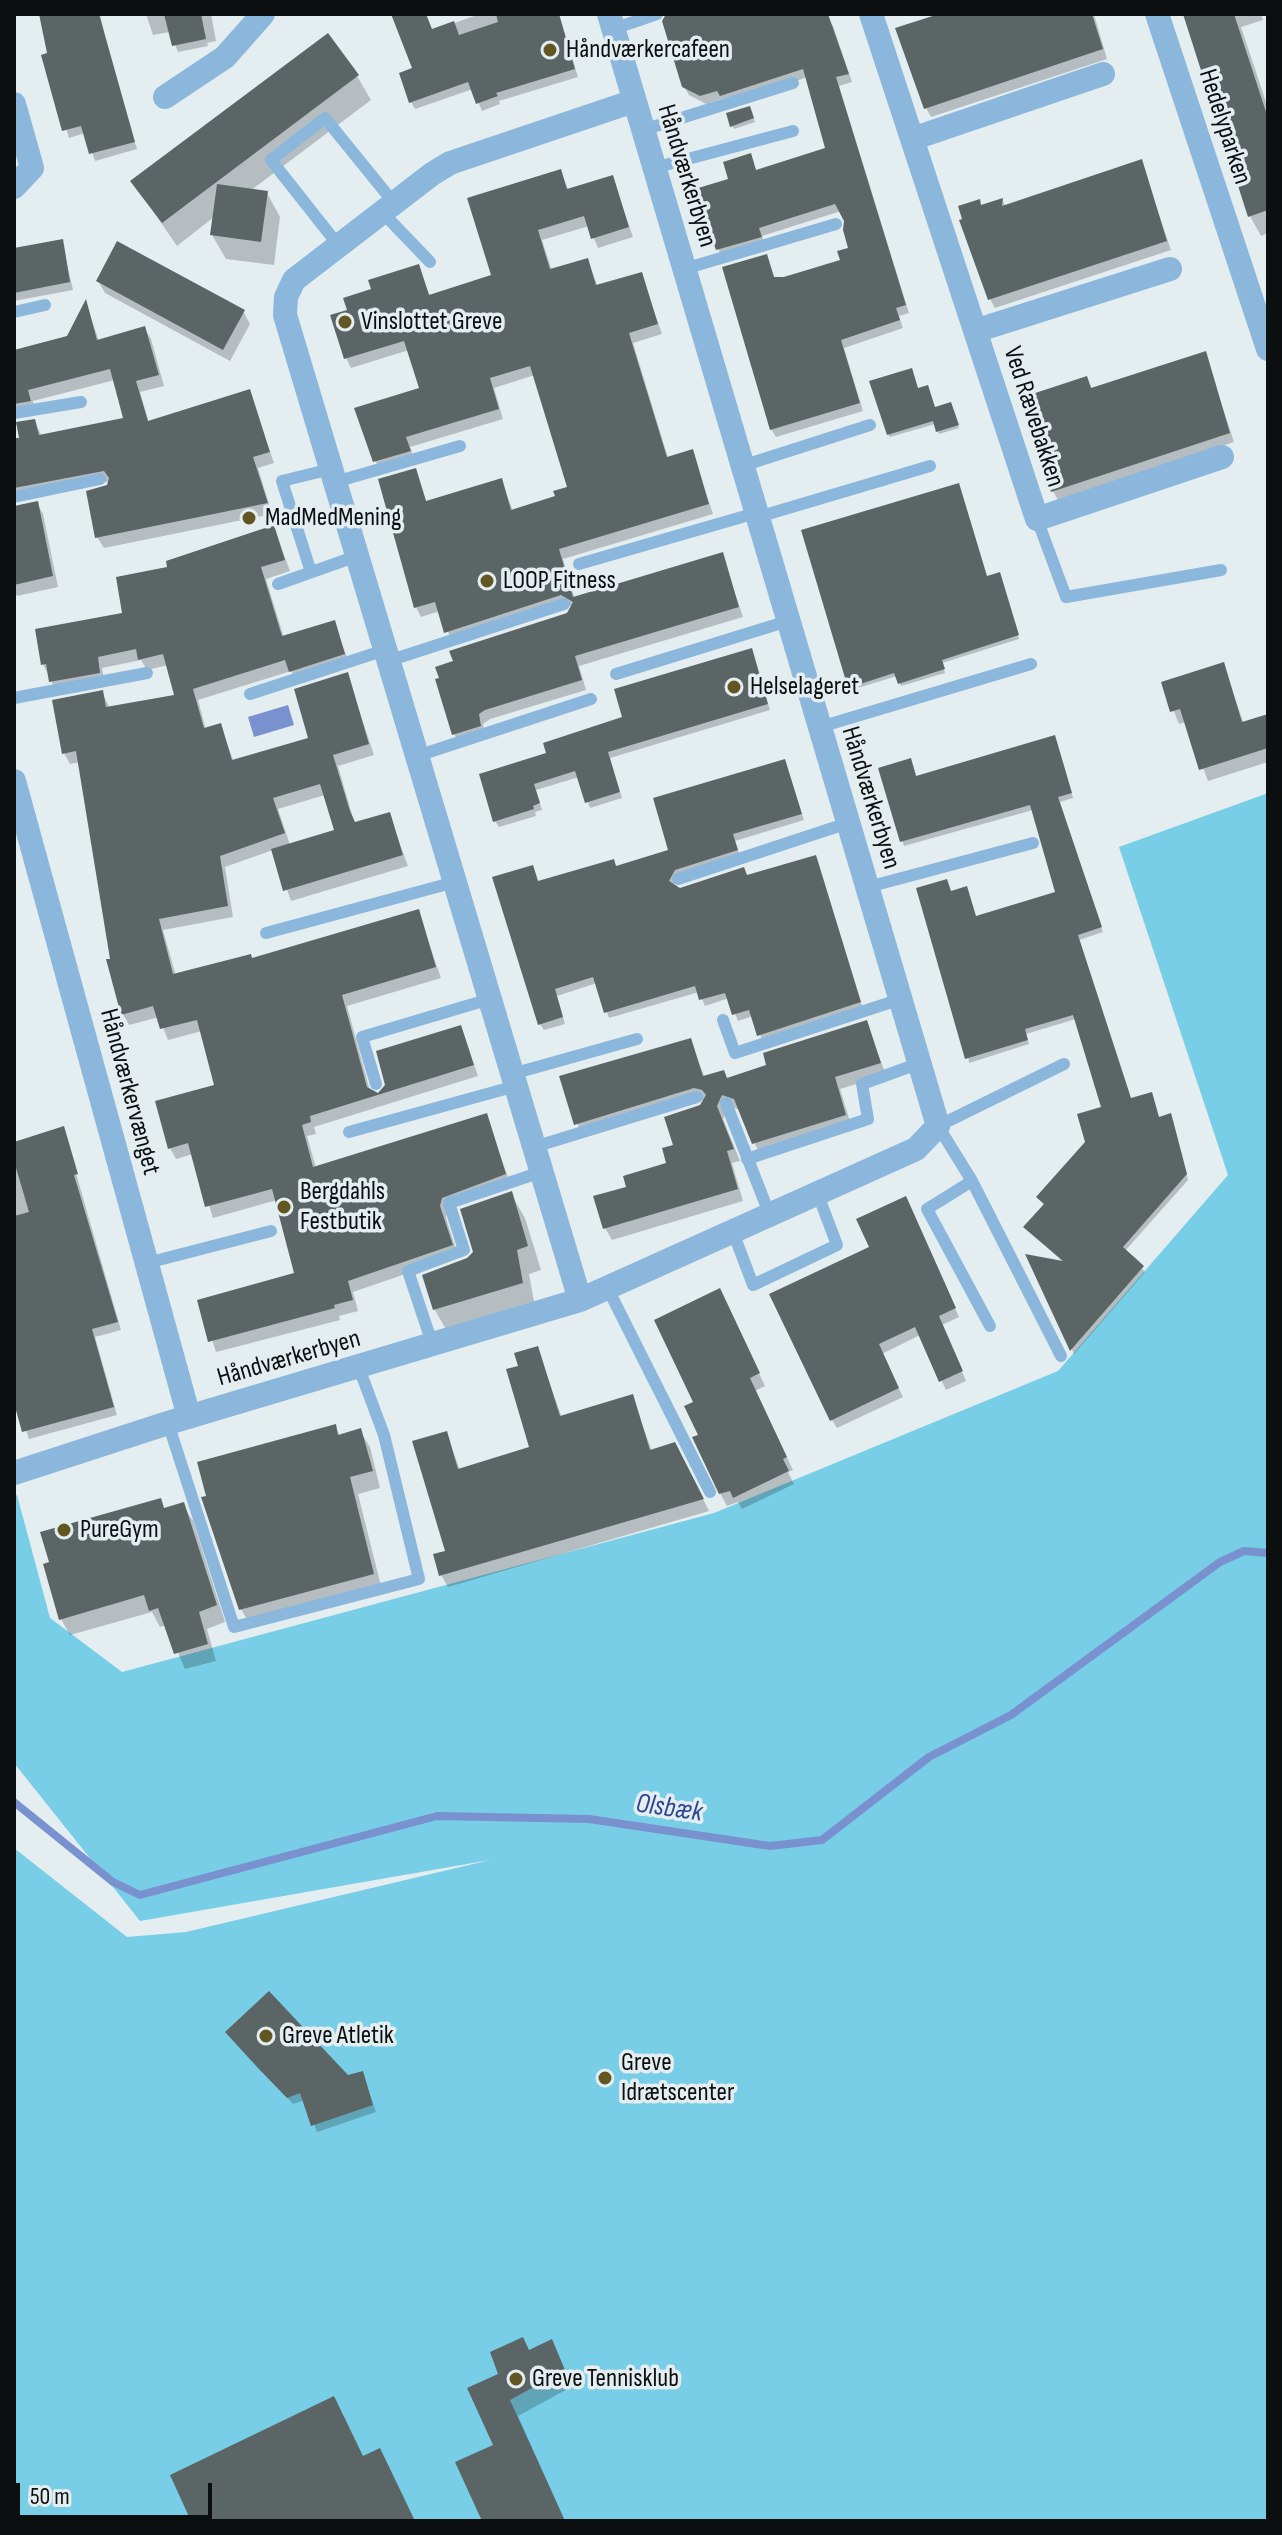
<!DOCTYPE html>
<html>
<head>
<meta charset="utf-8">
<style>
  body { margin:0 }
  #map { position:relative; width:1282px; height:2535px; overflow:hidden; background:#e4edf0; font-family:"Sofia Sans Condensed",sans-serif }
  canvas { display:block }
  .frame { position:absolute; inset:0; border:16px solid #0c0f10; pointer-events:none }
  .scale { position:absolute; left:16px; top:2483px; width:196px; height:36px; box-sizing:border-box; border:4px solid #0c0f10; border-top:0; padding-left:10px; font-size:24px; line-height:28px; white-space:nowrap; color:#0c0f10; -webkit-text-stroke:6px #e4edf0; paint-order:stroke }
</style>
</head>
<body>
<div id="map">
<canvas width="1282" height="2535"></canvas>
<div class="frame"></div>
<div class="scale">50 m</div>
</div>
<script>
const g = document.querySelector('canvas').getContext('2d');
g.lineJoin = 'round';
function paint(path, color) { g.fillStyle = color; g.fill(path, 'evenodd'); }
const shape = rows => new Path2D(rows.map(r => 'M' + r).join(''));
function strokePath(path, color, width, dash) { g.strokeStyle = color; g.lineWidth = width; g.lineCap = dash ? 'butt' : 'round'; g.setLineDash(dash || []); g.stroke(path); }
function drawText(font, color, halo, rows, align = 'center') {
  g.font = font + ' "Sofia Sans Condensed",sans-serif'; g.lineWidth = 7; g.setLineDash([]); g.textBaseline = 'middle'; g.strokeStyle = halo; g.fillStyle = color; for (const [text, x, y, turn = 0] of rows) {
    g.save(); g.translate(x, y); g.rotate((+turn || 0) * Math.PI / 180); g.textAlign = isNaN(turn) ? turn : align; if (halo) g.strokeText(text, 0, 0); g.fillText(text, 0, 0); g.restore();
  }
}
paint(shape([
  [1268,793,1268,2521,14,2521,14,1848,127,1937,186,1932,490,1860,140,1921,14,1763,14,1496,17,1495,50,1618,122,1672,714,1513,1058,1371,1228,1175,1119,847]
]), '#78cee6');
paint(shape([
  [288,705,294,725,254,737,248,717]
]), '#7991cf');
paint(shape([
  [40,14,100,14,111,64,137,149,95,161,85,133,69,138,44,56,50,55],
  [146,14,211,14,216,41,207,43,208,46,178,52,170,32,153,35],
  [397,14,426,14,432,31,480,14,564,14,559,15,578,77,499,101,500,104,482,111,473,89,415,109,411,102,414,69],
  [770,14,818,14,828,18,833,26,852,82,839,86,909,313,899,316,903,328,844,348,863,411,776,437,771,429,766,256,775,279,842,261,851,249,847,222,841,211,762,236,765,245,723,257,718,249,730,180,750,155,757,172,827,150,808,77,727,104,724,98,706,104,689,95,684,86],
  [945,14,1094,14,1107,59,931,117,926,108],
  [1183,14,1261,14,1263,20,1241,27,1268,108,1268,233,1261,236,1250,216],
  [357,76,371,100,250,191,267,193,280,217,274,265,226,259,212,235,214,217,177,246,133,182],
  [751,111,755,122,734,129,732,126],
  [1141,162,1171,250,995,308,990,299,982,207,1002,200,1006,207],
  [560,171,569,191,612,177,633,237,598,248,589,226,542,240,552,271,587,260,598,287,641,274,662,334,633,343,668,458,692,451,713,514,563,559,575,599,722,555,743,617,579,666,586,690,490,719,483,724,485,735,460,744,454,734,572,607,568,604,452,642,440,611,421,617,416,607,415,470,427,503,501,480,513,511,557,498,570,488,535,375,494,388,503,419,410,447,415,461,381,470,375,461,421,390,409,350,351,368,346,358,349,312,373,291,418,267,430,296,493,277],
  [62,242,73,290,14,301,14,250],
  [98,281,243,311,250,324,230,361,105,293],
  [86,303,99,341,144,328,151,339,164,386,140,392,149,423,249,392,274,463,258,468,272,514,104,548,97,537,110,481,14,502,14,448,22,446,16,423,34,421,42,436,126,419,115,380,33,401,35,412,14,412,14,353,68,338],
  [1205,354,1234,442,1058,500,1053,491,1086,378,1093,390],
  [918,391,935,409,952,408,959,428,939,434,935,424,890,437,888,434],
  [37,503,43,514,58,587,17,596,14,590,14,507],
  [274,528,290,571,266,579,284,638,334,623,350,665,297,682,291,671,198,700,206,730,220,726,234,762,310,739,347,674,374,755,338,766,355,825,389,815,408,866,291,901,273,850,225,867,233,917,163,930,176,976,252,960,418,912,441,978,347,1006,370,1091,378,1095,461,1027,478,1076,314,1127,316,1134,307,1136,316,1168,486,1115,511,1186,447,1209,446,1218,458,1256,353,1292,358,1311,339,1316,340,1320,216,1352,200,1301,297,1275,277,1200,213,1218,193,1154,176,1159,170,1148,217,1086,202,1031,168,1040,159,1017,129,1025,123,1014,80,762,70,764,64,753,102,693,110,708,176,697,168,665,147,670,141,660,102,668,105,684,57,693,43,664,124,615,170,568],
  [325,795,336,831,290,845,278,809],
  [987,578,1001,578,1019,639,942,663,945,673,901,686,897,676,851,690,849,687],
  [754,657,770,710,610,758,622,798,590,808,579,777,536,790,542,810,535,812,536,816,499,827,495,821,549,754],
  [1223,665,1244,724,1268,717,1268,762,1208,781,1186,722,1179,724,1163,684],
  [1056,742,1073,798,1060,802,1103,932,1079,940,1131,1100,1159,1119,1173,1120,1188,1180,1125,1251,1145,1272,1074,1354,1028,1257,1065,1264,1026,1227,1045,1206,1039,1198,1087,1143,1104,1108,1076,1019,1026,1034,1029,1044,969,1063,951,893,976,918,1057,893,1033,810,904,846,880,770,913,765,917,778],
  [784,761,804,820,735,841,740,856,678,877,673,886,680,890,747,877,815,857,863,1009,763,1042,753,1016,738,1021,729,998,705,1006,699,992,609,1018,597,983,557,996,565,1024,544,1030,540,1024,532,867,539,883,613,861,617,868,671,851],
  [866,1022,886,1075,840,1089,852,1128,760,1155,740,1110,729,1106,723,1119,740,1161,732,1163,743,1201,612,1240,605,1228,629,1188,669,1164,675,1147,706,1099,582,1137,562,1078,690,1041,705,1078,728,1079,769,1067],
  [63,1128,121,1330,95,1337,117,1415,29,1439,14,1395,14,1143],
  [511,1194,525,1218,541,1270,529,1274,535,1307,448,1333,435,1310,424,1277,468,1260],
  [910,1207,959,1317,942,1325,966,1381,946,1390,920,1335,882,1354,903,1397,837,1428,832,1420,872,1248],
  [726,1303,765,1386,755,1391,793,1470,788,1472,794,1484,742,1509,738,1502,727,1506,720,1493,700,1436,695,1402],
  [537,1348,562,1418,632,1397,652,1451,681,1456,709,1511,448,1587,441,1575,447,1552,446,1433,460,1470,531,1449,521,1367],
  [335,1426,340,1436,360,1431,370,1447,380,1488,358,1494,382,1590,251,1626,241,1609],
  [160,1501,165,1510,183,1505,193,1521,225,1622,207,1629,216,1661,185,1669,166,1625,160,1627,152,1612,70,1635,61,1619],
  [228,2033,347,2078,362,2073,376,2112,317,2132,305,2100,293,2104],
  [551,2342,573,2386,518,2416,565,2521,484,2521,496,2446,501,2375,529,2352]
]), '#0003');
strokePath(shape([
  [14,1802,113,1882,140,1895,437,1816,589,1819,770,1846,822,1840,929,1757,1011,1715,1220,1562,1244,1551,1268,1553]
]), '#7991cf', 8);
paint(shape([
  [39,14,99,14,135,142,89,154,81,126,62,131,41,55,47,53],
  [164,14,201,14,206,39,172,46],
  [391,14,426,14,432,29,454,21,459,35,498,22,496,14,559,14,575,69,496,93,498,96,476,104,468,82,409,103,399,73,412,68],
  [666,14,828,14,849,74,836,77,906,305,896,308,900,320,841,340,860,403,770,430,722,267,767,254,774,277,784,277,840,260,837,251,848,248,843,230,844,221,835,204,759,228,762,237,716,250,695,189,728,179,723,162,751,153,756,170,825,148,803,69,720,96,717,91,700,96,682,87,662,21],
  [939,14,1092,14,1103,49,924,109,895,28],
  [1183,14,1234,14,1268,118,1268,210,1248,217],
  [328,33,359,75,162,223,130,181],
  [750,106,754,118,730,127,726,113],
  [1142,159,1167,241,988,300,959,220,962,219,958,206,980,199,981,205,1003,198,1002,206],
  [561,169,567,189,613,175,629,227,591,239,584,216,538,230,550,269,588,258,596,285,642,272,658,324,629,333,667,457,693,449,709,504,559,549,573,597,723,552,739,607,575,656,582,680,485,710,479,714,481,726,452,735,435,679,439,678,435,667,453,661,449,651,567,613,573,602,561,595,444,633,435,602,414,608,378,479,416,468,426,501,502,478,511,510,555,496,553,491,567,487,530,366,490,378,499,409,406,437,411,451,373,462,354,408,419,388,404,341,344,359,330,315,347,310,343,298,371,289,368,280,419,264,429,295,491,275,467,198],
  [217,184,268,191,261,242,210,235],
  [63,239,70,282,14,293,14,248],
  [117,241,245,310,223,350,96,281],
  [86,299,97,340,145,326,159,375,136,381,148,421,250,389,270,452,253,457,268,503,95,538,86,491,107,485,109,478,104,471,14,488,14,438,19,438,16,422,35,419,39,435,123,418,110,369,28,390,31,401,14,404,14,350,67,336],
  [1206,351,1230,433,1051,492,1020,398,1087,376,1091,388],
  [912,368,918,388,928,385,935,407,951,402,959,425,936,432,933,421,887,435,869,381],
  [959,483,987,576,1000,572,1019,635,942,660,945,669,898,684,894,673,848,688,801,530],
  [38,501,53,576,14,585,14,506],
  [274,525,285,560,261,567,282,636,335,620,345,654,289,672,285,660,193,689,204,728,221,723,232,760,308,738,294,689,348,672,369,744,333,755,350,811,355,822,390,812,403,855,283,891,271,849,334,830,320,784,273,798,285,833,220,856,228,906,159,919,173,974,251,954,252,958,419,909,436,967,342,995,367,1087,378,1093,385,1085,376,1051,461,1025,474,1065,310,1116,311,1122,302,1125,313,1167,487,1113,506,1174,442,1198,440,1206,453,1245,348,1281,353,1300,334,1305,335,1308,208,1342,197,1300,294,1273,272,1189,205,1207,188,1143,168,1149,155,1101,214,1085,197,1020,160,1029,153,1006,121,1015,106,959,110,959,76,751,62,754,52,700,103,690,106,707,174,695,163,654,138,660,136,649,98,657,100,673,49,682,46,664,41,665,35,629,122,613,116,577,167,567,166,561],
  [752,648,768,704,608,752,620,792,585,803,575,771,534,784,540,803,533,806,534,809,493,822,479,774,546,753,543,743,622,717,614,689],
  [1224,662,1242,722,1268,714,1268,748,1199,770,1180,709,1170,712,1161,682],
  [1055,735,1072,793,1058,797,1102,927,1078,935,1131,1098,1152,1092,1159,1117,1171,1113,1187,1174,1123,1247,1144,1266,1070,1351,1025,1254,1063,1261,1023,1227,1044,1204,1036,1197,1085,1142,1077,1114,1101,1107,1073,1015,1025,1029,1028,1040,965,1059,916,888,947,879,951,891,967,886,976,916,1055,892,1030,805,900,842,878,768,911,758,916,776],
  [785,759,802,814,733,834,738,850,675,870,669,881,680,888,744,867,747,875,816,855,861,1002,757,1036,749,1010,732,1015,725,993,699,1000,695,986,604,1013,593,977,555,989,563,1017,538,1025,492,877,533,865,538,881,614,859,616,866,668,850,653,798],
  [867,1020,881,1063,835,1077,846,1115,752,1144,734,1099,722,1095,717,1106,734,1149,727,1151,738,1189,603,1229,593,1196,626,1187,623,1176,666,1163,662,1148,673,1145,664,1117,700,1105,706,1095,702,1090,694,1088,574,1125,559,1076,691,1038,703,1076,724,1070,727,1078,766,1065,763,1053],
  [64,1126,78,1174,74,1175,118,1322,92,1329,114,1407,22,1432,14,1403,14,1216,29,1212,14,1161,14,1142],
  [512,1191,528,1246,517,1250,523,1283,433,1310,422,1275,467,1258,473,1252,460,1209],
  [906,1196,956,1308,939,1316,963,1371,939,1382,915,1327,879,1344,899,1388,830,1421,769,1294,869,1247,856,1219],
  [720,1288,760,1373,750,1378,787,1457,783,1459,789,1471,733,1498,730,1491,719,1494,692,1437,698,1435,684,1406,693,1402,654,1320],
  [538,1346,560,1416,633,1394,650,1450,675,1442,704,1499,439,1576,433,1554,445,1551,412,1441,447,1431,458,1469,529,1447,506,1369,518,1366,514,1353],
  [336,1424,338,1435,361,1428,373,1471,350,1477,374,1574,239,1610,201,1497,206,1496,197,1462],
  [161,1498,164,1508,184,1502,217,1605,199,1612,208,1644,174,1654,158,1608,149,1611,144,1595,59,1620,43,1564,49,1562,40,1532],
  [269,1991,348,2075,363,2071,373,2105,311,2126,300,2093,287,2098,258,2068,225,2032],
  [523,2337,529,2350,552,2339,565,2370,510,2400,565,2521,482,2521,455,2462,493,2445,467,2388,498,2374,490,2352],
  [334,2396,363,2456,380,2448,415,2521,191,2521,170,2475]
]), '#5c6565');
strokePath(shape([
  [613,29,657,14],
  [643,130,793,83],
  [654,168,793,131],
  [382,212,430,262],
  [339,246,271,160,325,118,394,203],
  [684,269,836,224],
  [14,312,45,305],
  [14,413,81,402],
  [742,466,870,425],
  [335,482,460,446],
  [14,497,100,479],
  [758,517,930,466],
  [1037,519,1066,597,1221,570],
  [579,564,756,513],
  [311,572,282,481,331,469],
  [278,584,357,556],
  [388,661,564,604],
  [616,674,788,621],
  [250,694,385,650],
  [14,698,147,673],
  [820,727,1031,664],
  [417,756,591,699],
  [678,879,848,823],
  [868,887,1033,843],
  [266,933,455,882],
  [723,1020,735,1053,901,999],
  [512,1074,637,1039],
  [376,1084,362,1037,490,999],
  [726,1103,769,1213],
  [349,1132,516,1086],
  [534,1147,697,1097],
  [747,1159,868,1119,862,1084,920,1063],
  [972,1181,927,1209,990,1326],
  [733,1232,753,1285,837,1245,817,1192],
  [147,1263,271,1231],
  [607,1287,710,1492],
  [433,1346,408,1271,464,1250,449,1203,541,1172],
  [1061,1356,972,1181,938,1126,1064,1064],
  [168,1423,234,1627,419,1579,384,1435,359,1368]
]), '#8ab7db', 12);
strokePath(shape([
  [871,14,1037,519,1222,457],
  [1157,14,1268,349],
  [165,97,225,57,263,14],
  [14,104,32,168,14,187],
  [912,139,1103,74],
  [975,331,1170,269],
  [14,781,189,1417],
  [580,1300,285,315,286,297,294,280,432,174,450,163,634,101],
  [14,1473,168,1423,580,1300,916,1149,938,1126,609,14]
]), '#8ab7db', 24);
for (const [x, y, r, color] of [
  [550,50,8,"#625623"],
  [345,322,8,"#625623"],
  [249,518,8,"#625623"],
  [487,581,8,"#625623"],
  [734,687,8,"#625623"],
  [284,1207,8,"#625623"],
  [64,1530,8,"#625623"],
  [266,2036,8,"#625623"],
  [605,2078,8,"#625623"],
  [516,2379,8,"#625623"]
]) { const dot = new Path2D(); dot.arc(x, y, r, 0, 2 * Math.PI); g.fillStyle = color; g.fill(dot); strokePath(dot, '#e4edf0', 3); }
drawText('26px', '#0c0f10', '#e4edf0', [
  ["Håndværkercafeen",566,50],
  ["Vinslottet Greve",361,322],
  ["MadMedMening",265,518],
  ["LOOP Fitness",503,581],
  ["Helselageret",750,687],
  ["Bergdahls",300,1192],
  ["Festbutik",300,1222],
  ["PureGym",80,1530],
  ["Greve Atletik",282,2036],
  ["Greve",621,2063],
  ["Idrætscenter",621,2093],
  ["Greve Tennisklub",532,2379]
], 'left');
drawText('26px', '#0c0f10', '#e4edf0', [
  ["Hedelyparken",1224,127,72],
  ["Håndværkerbyen",686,176,73],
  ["Ved Rævebakken",1033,417,72],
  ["Håndværkerbyen",870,798,73],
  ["Håndværkervænget",129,1092,75],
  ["Håndværkerbyen",289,1359,-16]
]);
drawText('italic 28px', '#2f4791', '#e4edf0', [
  ["Olsbæk",669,1809,8]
]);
</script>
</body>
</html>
